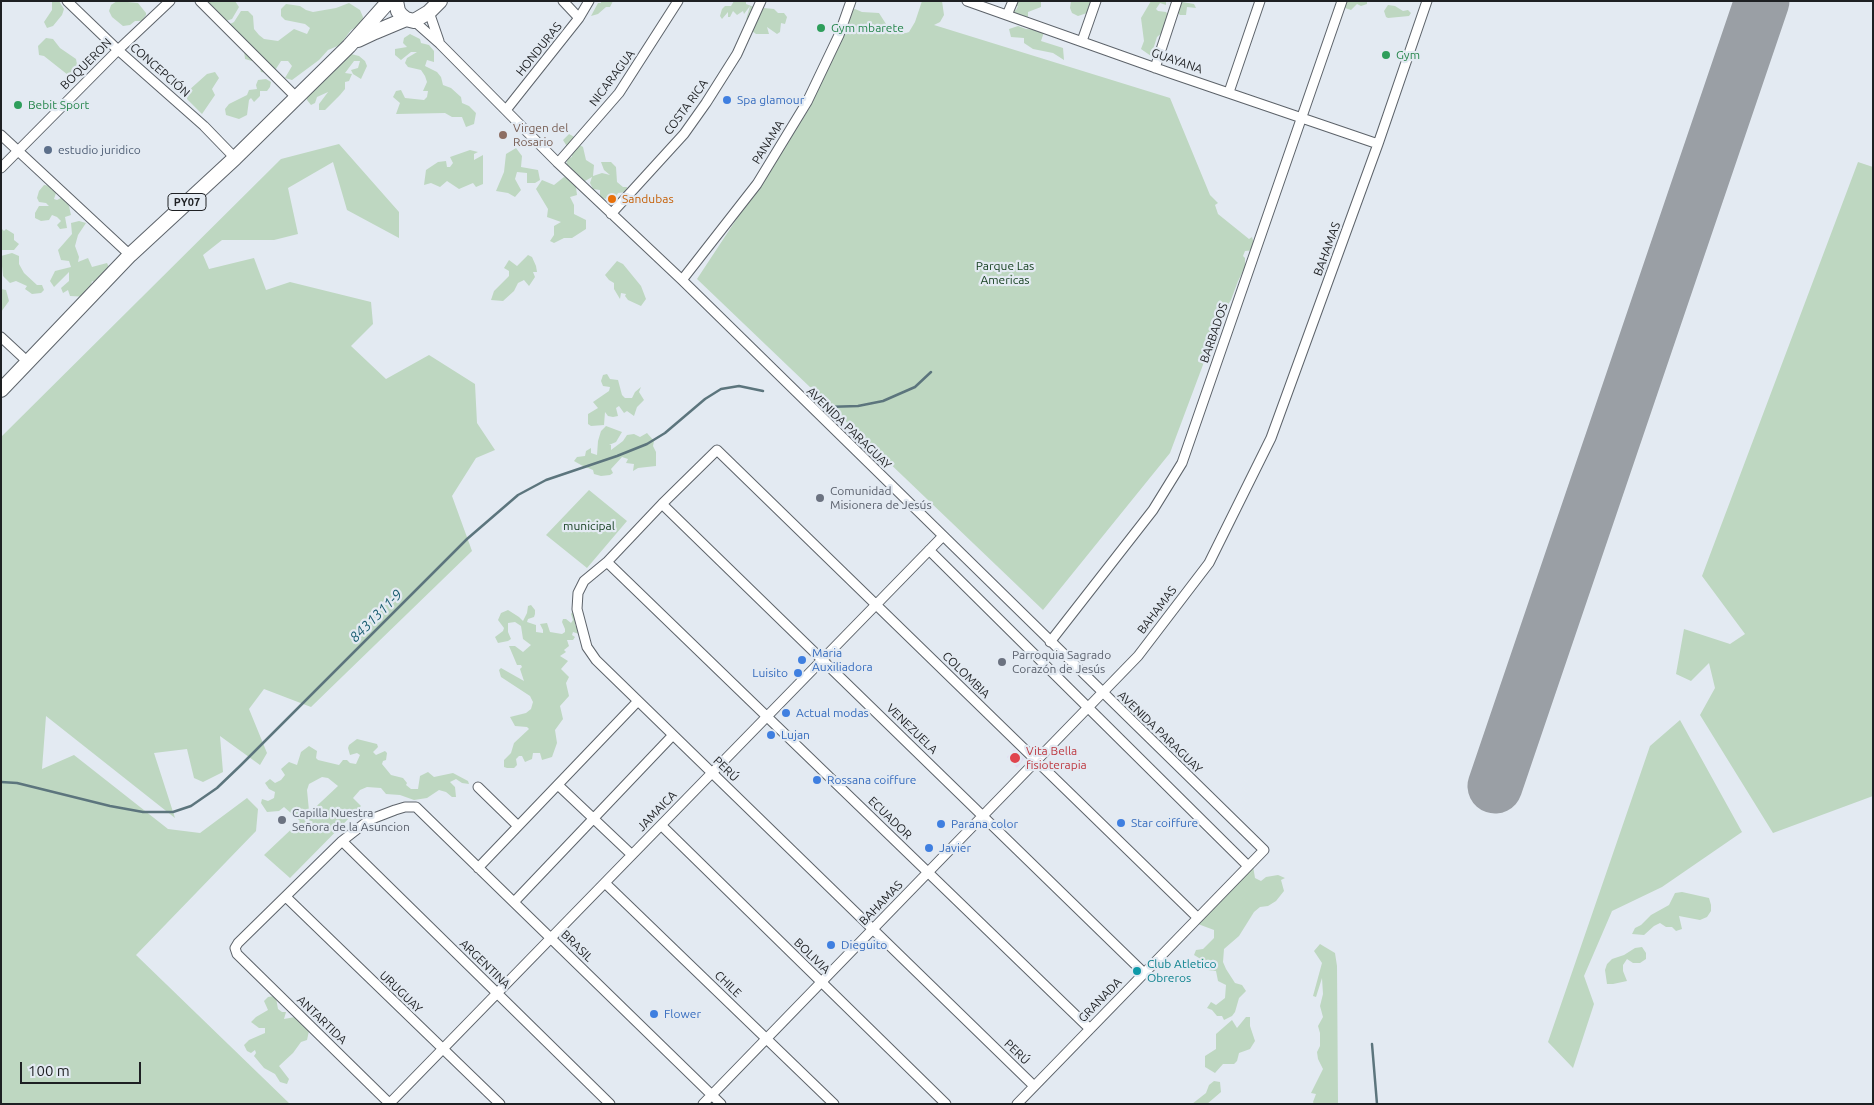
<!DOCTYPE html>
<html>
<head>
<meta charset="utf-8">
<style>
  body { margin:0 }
  #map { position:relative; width:1874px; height:1105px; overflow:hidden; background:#e3eaf2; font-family:Ubuntu,sans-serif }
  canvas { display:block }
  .frame { position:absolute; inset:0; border:2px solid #1e2023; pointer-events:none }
  .scale { position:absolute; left:20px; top:1062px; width:121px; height:22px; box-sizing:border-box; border:2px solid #1e2023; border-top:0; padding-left:6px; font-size:15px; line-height:18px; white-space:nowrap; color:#1e2023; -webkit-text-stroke:4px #e3eaf2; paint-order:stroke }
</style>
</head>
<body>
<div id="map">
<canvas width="1874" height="1105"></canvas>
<div class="frame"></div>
<div class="scale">100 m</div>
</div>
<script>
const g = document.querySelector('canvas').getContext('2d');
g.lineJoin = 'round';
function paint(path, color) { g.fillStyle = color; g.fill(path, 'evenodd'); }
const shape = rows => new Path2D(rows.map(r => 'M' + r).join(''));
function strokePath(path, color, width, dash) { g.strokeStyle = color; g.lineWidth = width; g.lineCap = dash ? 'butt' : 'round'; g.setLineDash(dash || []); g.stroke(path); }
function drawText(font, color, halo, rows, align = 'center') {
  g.font = font + ' Ubuntu,sans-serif'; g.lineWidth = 4.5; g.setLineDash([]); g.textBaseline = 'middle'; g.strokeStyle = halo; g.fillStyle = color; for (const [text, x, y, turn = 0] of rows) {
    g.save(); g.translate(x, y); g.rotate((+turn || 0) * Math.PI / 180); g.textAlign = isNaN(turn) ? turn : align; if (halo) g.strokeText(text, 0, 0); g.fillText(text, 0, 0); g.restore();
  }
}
paint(shape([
  [1014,749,1024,759,1017,768,1007,757]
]), '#e2dcf2');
paint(shape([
  [52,1,59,1,64,9,62,15,53,26,47,28,44,22,52,10],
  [117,1,138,3,146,13,146,15,142,21,135,21,130,25,123,26,112,17,109,11,111,5],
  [196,1,235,1,239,7,232,19,226,21,202,9],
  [601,1,613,1,610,7,606,7,598,14,591,16,598,3,601,3],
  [734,1,746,1,746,4,754,7,774,9,778,13,784,13,787,17,785,24,781,23,780,32,777,34,767,27,769,34,756,34,752,31,751,15,746,20,750,6,744,14,743,11,737,15,733,11,730,17,728,17,728,12,722,19,720,16,722,9,725,6,731,6],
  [922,1,942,1,944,15,940,22,934,25,1170,98,1210,195,1218,203,1215,205,1218,214,1249,239,1252,237,1256,250,1245,251,1243,256,1245,258,1245,267,1238,281,1231,300,1222,314,1170,453,1043,610,697,279,811,106,802,115,849,11,855,9,862,12,879,13,886,24,892,24,895,32,906,33,909,32,915,22],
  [1009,1,1041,1,1041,7,1028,12,1028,18,1025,18,1011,13,1012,11,1016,10,1018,6,1012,7],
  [1071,1,1092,1,1087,13,1078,16,1072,13,1070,8],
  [1151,1,1166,1,1166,5,1160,3,1156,9,1158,11,1166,12,1171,19,1168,28,1157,37,1151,56,1141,49,1144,41,1141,18],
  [1345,1,1367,1,1367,4,1361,6,1357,4,1351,10,1345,8],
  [1182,2,1194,4,1196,8,1187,7,1186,15,1180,15,1175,10,1178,3],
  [349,3,360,10,363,17,362,24,351,30,340,45,328,50,319,60,292,80,285,78,292,66,288,61,281,61,274,72,267,73,261,72,258,59,252,61,245,59,243,41,228,25,234,22,241,11,248,11,253,16,254,29,259,35,264,39,278,41,294,29,307,34,310,28,305,24,285,20,281,16,281,9,286,4,300,6,306,10,313,12,336,8],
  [1388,5,1395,6,1403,11,1408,10,1411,13,1409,16,1388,18,1386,17,1384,11],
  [1018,26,1026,29,1040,30,1044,32,1041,41,1063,48,1064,60,1053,53,1033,49,1024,43,1024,38,1011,37,1009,29],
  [410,34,420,39,421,43,429,45,434,51,434,62,427,60,425,66,437,72,441,77,443,85,451,88,461,97,462,103,469,106,476,113,474,124,466,127,462,117,452,117,445,113,396,114,400,103,393,97,396,91,401,90,405,98,424,100,427,97,428,91,423,91,427,82,425,76,421,70,408,67,405,63,407,58,417,52,411,52,401,60,395,55,395,49,407,47,403,43,404,38],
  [46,38,53,39,60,48,76,59,78,70,68,75,44,56,39,55,38,46],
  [351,54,359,56,365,61,367,66,361,79,353,74,351,70,358,68,360,61,354,61,345,73,352,74,349,81,345,82,345,89,340,95,325,110,319,110,319,104,328,92,317,97,315,103,311,105,307,100,306,95,340,62],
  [215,72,219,78,212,89,215,95,202,114,187,99,188,91,207,74],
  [266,79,271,82,270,87,267,91,260,91,260,96,254,102,251,98,249,100,247,115,239,119,226,115,225,109,229,104,247,95,249,90,257,89,256,85,258,80],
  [569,134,578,139,578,144,583,147,586,160,594,165,593,176,602,173,610,175,604,170,601,162,611,162,616,167,617,182,623,187,627,187,626,192,618,193,616,197,608,199,600,198,600,190,593,189,590,183,592,177,585,181,579,180,569,172,571,168,566,165,568,158,572,157,571,153,563,140],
  [339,144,399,212,399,238,347,210,333,162,288,188,298,234,274,240,222,240,203,255,209,269,254,258,266,290,290,282,371,302,373,324,351,346,386,379,429,355,475,384,477,423,495,450,476,458,452,496,472,551,311,707,264,689,249,709,267,753,260,765,220,736,223,772,203,782,194,778,187,749,154,753,175,818,46,716,42,769,74,755,168,829,200,833,247,798,258,809,256,831,136,955,290,1104,1,1104,1,437,281,159],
  [516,148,522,156,521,167,538,170,540,180,535,183,527,183,527,173,517,172,515,179,521,190,515,197,508,193,496,191,504,172,506,154],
  [470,150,478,152,474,154,474,160,483,155,483,184,476,187,473,183,459,189,447,181,440,187,431,183,424,185,426,170,438,162,446,161,447,167,450,167,453,163,450,157],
  [1858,162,1873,167,1873,796,1773,833,1700,715,1715,688,1709,663,1691,681,1676,674,1684,629,1730,644,1745,634,1702,576],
  [564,177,575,180,577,195,570,197,574,205,574,214,586,220,586,229,572,238,564,238,554,243,550,241,554,235,554,226,561,222,547,217,548,209,536,189,542,180,554,185],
  [44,185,51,186,56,193,54,199,57,200,63,197,69,206,71,215,65,217,67,228,60,229,57,225,61,221,57,217,52,215,49,220,41,221,35,218,35,213,39,206,49,206,46,203,39,202,37,198,39,191],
  [79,221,86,223,78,235,75,246,79,257,78,262,88,258,92,267,107,263,112,274,99,285,92,281,88,297,70,296,68,290,63,293,61,288,69,281,69,272,54,287,50,281,55,271,71,267,69,261,61,260,58,250,72,234,71,223],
  [1,228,4,231,6,229,14,234,14,240,19,244,14,250,1,250],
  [12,253,19,256,19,264,24,273,37,285,42,285,44,290,41,293,32,294,25,289,27,286,16,281,10,283,3,276,1,256],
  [528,255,532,257,536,266,537,272,533,272,535,277,529,286,524,280,518,283,514,291,503,301,491,300,494,291,509,276,509,271,504,268,509,260,517,266],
  [617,261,623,264,641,286,646,299,641,306,628,300,625,296,626,294,621,293,620,299,614,289,614,283,609,280,605,275],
  [1,289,6,290,9,301,1,312],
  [607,374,610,379,618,380,622,395,625,398,632,398,635,392,641,387,639,392,644,400,637,407,634,416,627,411,624,413,619,406,616,408,618,416,613,417,608,416,605,412,604,425,591,426,588,424,588,414,598,408,593,402,609,391,610,387,603,386,601,381,603,375],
  [606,426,622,432,616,442,609,445,611,445,611,450,623,441,627,435,634,434,640,437,647,433,654,441,653,446,656,452,656,466,638,468,633,471,634,464,626,463,628,459,622,457,611,469,613,473,610,475,601,476,594,474,593,470,581,465,574,461,577,457,585,456,586,451,591,448,591,453,597,455,598,441,601,431],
  [589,490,627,521,587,568,546,535],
  [531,605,535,610,535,614,534,617,528,619,527,622,536,625,536,632,543,633,543,630,540,624,547,623,550,632,562,634,565,632,565,629,562,622,563,619,566,619,571,623,573,620,571,614,573,611,576,618,575,625,582,632,579,634,573,632,572,635,575,637,573,640,567,640,569,646,564,650,566,652,560,656,568,661,561,669,569,677,566,683,569,696,560,706,563,719,555,730,557,743,552,757,542,760,540,753,533,753,532,759,525,762,522,756,519,756,516,759,517,765,514,768,507,768,504,767,504,760,511,753,514,743,529,729,527,727,515,726,510,717,526,713,531,709,533,702,530,696,501,677,499,670,501,668,524,681,520,669,522,667,521,665,517,665,509,646,515,646,523,652,531,645,523,639,521,626,515,622,508,623,508,632,511,639,508,641,498,643,495,637,503,631,504,628,498,620,501,613,508,610,519,617,523,621,527,613,528,606],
  [1680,720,1742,832,1662,887,1612,911,1584,976,1594,1004,1573,1068,1548,1042,1650,746],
  [357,739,377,744,378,747,373,752,376,755,385,751,387,753,386,760,383,761,382,764,391,775,403,778,407,783,406,785,411,789,418,789,420,776,428,772,434,777,453,773,468,781,469,784,462,783,456,779,450,782,455,787,456,797,452,797,446,792,439,790,427,798,414,800,400,795,386,794,381,788,367,787,360,790,353,798,361,806,290,878,264,855,300,821,284,807,279,811,267,812,261,803,262,799,268,801,274,798,275,792,269,789,265,783,270,779,275,783,281,780,285,775,281,769,289,762,297,765,301,752,309,746,317,751,316,758,318,760,339,765,343,760,347,760,350,763,356,764,360,755,357,753,350,755,348,748,349,745],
  [322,777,328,778,338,786,306,816,309,811,307,790,309,784],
  [1253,866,1255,878,1261,881,1266,877,1278,875,1285,878,1281,880,1284,891,1276,901,1268,906,1260,907,1254,912,1239,936,1224,949,1223,962,1226,969,1235,983,1242,985,1246,991,1239,998,1235,1012,1232,1016,1224,1020,1222,1016,1217,1016,1212,1010,1207,1008,1211,1002,1216,1005,1225,998,1226,985,1218,981,1216,971,1208,970,1199,958,1194,955,1196,950,1203,949,1214,938,1214,930,1198,924],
  [1682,892,1709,898,1711,905,1711,911,1707,917,1700,920,1679,916,1682,929,1676,931,1672,927,1666,927,1660,923,1654,926,1644,935,1632,934,1635,928,1641,925,1651,915,1669,905,1675,893],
  [1320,944,1335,953,1337,966,1338,1104,1314,1104,1313,1102,1316,1094,1311,1093,1323,1069,1318,1059,1317,1052,1320,1046,1320,1033,1318,1026,1323,1017,1320,1006,1323,994,1322,978,1316,997,1313,996,1322,963,1314,951],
  [1642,947,1646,953,1646,959,1640,963,1633,963,1627,959,1623,965,1623,971,1627,981,1613,984,1607,984,1605,970,1607,964,1612,959,1624,955,1635,948],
  [274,996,276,998,278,1009,282,1012,286,1012,284,1019,295,1017,309,1031,307,1040,301,1042,293,1053,279,1066,289,1079,287,1084,280,1082,275,1074,264,1068,254,1056,256,1053,255,1050,251,1053,247,1051,244,1045,249,1040,265,1033,265,1028,259,1028,251,1022,256,1017,268,1010,264,1001,268,997],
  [1246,1017,1250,1017,1250,1026,1255,1041,1250,1049,1239,1053,1237,1061,1234,1064,1223,1064,1215,1073,1205,1067,1205,1056,1216,1049,1216,1034,1232,1020,1237,1028],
  [1214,1081,1220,1082,1221,1092,1207,1104,1192,1104,1206,1093,1209,1085]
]), '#bed7c1');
strokePath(shape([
  [826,407,858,406,883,401,915,387,931,372],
  [1,782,17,783,110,806,143,812,173,812,191,806,217,788,241,765,467,539,518,495,546,480,617,456,647,444,665,433,705,399,721,389,739,386,763,391],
  [1372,1044,1377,1104]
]), '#5c757d', 2.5);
strokePath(shape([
  [1495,786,1762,1]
]), '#9a9fa5', 55);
const minor = shape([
  [67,1,118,50,204,126,235,158],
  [200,1,296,97],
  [563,1,579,18],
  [967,1,1167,72,1378,144],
  [429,12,439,41],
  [1007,15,1013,1],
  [414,21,440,44,558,163,682,280,1264,850,1017,1104],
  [1082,41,1096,1],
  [1155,68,1177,1],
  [1229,92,1260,1],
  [506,110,579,18,589,1],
  [1,135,130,255],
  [558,163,619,93,678,1],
  [1,168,118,50,170,1],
  [611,214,684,134,706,103,737,54,761,1],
  [682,280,757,184,807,102,839,35,851,1],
  [1,337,29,363],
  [662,504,1144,973],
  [929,550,1248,866],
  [607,562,1090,1029],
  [1050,642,1153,510,1182,463,1342,1],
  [558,785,632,855],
  [478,787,518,826],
  [661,825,946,1104],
  [342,841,610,1104],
  [478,868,638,701],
  [605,883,834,1104],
  [286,897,500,1104],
  [514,902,673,735],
  [1034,1086,596,660,587,647,577,609,578,593,584,581,607,562,662,504,717,450,1198,918],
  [390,1103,942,537],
  [390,1104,237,954,235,948,238,943,342,841,369,820,395,810,405,807,416,807,721,1104],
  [703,1104,1138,656,1209,563,1271,438,1378,144,1427,1]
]);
const trunk = shape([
  [396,1,398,11,401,15,406,19,414,21,429,12,440,1],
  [358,40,375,32,406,19],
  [1,390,130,255,235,158,349,46,389,1]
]);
strokePath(minor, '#5d636a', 11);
strokePath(trunk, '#5d636a', 16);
strokePath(minor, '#fff', 9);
strokePath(trunk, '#fff', 14);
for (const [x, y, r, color] of [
  [821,28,5,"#2e9e5b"],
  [1386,55,5,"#2e9e5b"],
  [727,100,5,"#3f7fe0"],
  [18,105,5,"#2e9e5b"],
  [503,135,5,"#8d6e63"],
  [48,150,5,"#5c6f8a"],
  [612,199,5,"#e8710a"],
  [820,498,5,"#6b7280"],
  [802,660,5,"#3f7fe0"],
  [1002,662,5,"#6b7280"],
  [798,673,5,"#3f7fe0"],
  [786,713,5,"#3f7fe0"],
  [771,735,5,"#3f7fe0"],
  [1015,758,6,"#e0444e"],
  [817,780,5,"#3f7fe0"],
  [282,820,5,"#6b7280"],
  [1121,823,5,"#3f7fe0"],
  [941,824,5,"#3f7fe0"],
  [929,848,5,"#3f7fe0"],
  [831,945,5,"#3f7fe0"],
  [1137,971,5,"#0f9aa8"],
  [654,1014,5,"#3f7fe0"]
]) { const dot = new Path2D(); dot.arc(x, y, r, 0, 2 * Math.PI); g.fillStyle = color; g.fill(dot); strokePath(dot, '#e3eaf2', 2); }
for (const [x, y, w] of [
  [187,202,38]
]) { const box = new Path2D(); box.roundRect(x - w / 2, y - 8.5, w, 17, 4); g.fillStyle = '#e3eaf2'; g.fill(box); strokePath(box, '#1e2023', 1); }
drawText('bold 11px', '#1e2023', null, [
  ["PY07",187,202]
]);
drawText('12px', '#27864d', '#e3eaf2', [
  ["Gym mbarete",831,28],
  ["Gym",1396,55],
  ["Bebit Sport",28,105]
], 'left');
drawText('12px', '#1e2023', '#e3eaf2', [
  ["HONDURAS",539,49,-51],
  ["GUAYANA",1177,61,19],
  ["BOQUERON",86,64,-45],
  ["CONCEPCIÓN",160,70,41],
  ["NICARAGUA",612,78,-53],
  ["COSTA RICA",686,107,-54],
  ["PANAMA",768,142,-58],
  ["BAHAMAS",1327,249,-70],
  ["BARBADOS",1214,333,-71],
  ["AVENIDA PARAGUAY",849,428,44],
  ["BAHAMAS",1157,610,-53],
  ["COLOMBIA",966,675,44],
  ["VENEZUELA",912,729,44],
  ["AVENIDA PARAGUAY",1160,732,44],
  ["PERÚ",726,769,44],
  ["JAMAICA",657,811,-46],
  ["ECUADOR",890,818,44],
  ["BAHAMAS",881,903,-46],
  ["BRASIL",577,946,44],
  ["BOLIVIA",812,956,44],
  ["ARGENTINA",485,964,44],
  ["CHILE",728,984,44],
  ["URUGUAY",401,992,44],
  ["GRANADA",1100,1000,-46],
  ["ANTARTIDA",322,1020,44],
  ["PERÚ",1017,1052,44]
]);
drawText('12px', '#366cbe', '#e3eaf2', [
  ["Spa glamour",737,100],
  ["Maria",812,653],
  ["Auxiliadora",812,667],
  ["Luisito",788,673,"right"],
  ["Actual modas",796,713],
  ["Lujan",781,735],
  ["Rossana coiffure",827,780],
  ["Star coiffure",1131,823],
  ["Parana color",951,824],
  ["Javier",939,848],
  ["Dieguito",841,945],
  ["Flower",664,1014]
], 'left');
drawText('12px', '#785e54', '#e3eaf2', [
  ["Virgen del",513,128],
  ["Rosario",513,142]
], 'left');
drawText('12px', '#4e5e75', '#e3eaf2', [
  ["estudio juridico",58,150]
], 'left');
drawText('12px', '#c56008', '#e3eaf2', [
  ["Sandubas",622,199]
], 'left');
drawText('12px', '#174021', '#e3eaf2', [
  ["Parque Las",1005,266],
  ["Americas",1005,280],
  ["municipal",589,526]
]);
drawText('12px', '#5b616d', '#e3eaf2', [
  ["Comunidad",830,491],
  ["Misionera de Jesús",830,505],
  ["Parroquia Sagrado",1012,655],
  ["Corazón de Jesús",1012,669],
  ["Capilla Nuestra",292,813],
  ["Señora de la Asuncion",292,827]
], 'left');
drawText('12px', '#be3a42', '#e3eaf2', [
  ["Vita Bella",1026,751],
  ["fisioterapia",1026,765]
], 'left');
drawText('12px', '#0d838f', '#e3eaf2', [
  ["Club Atletico",1147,964],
  ["Obreros",1147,978]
], 'left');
drawText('italic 14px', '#1c5e71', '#e3eaf2', [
  ["8431311-9",376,616,-45]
]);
</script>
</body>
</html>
